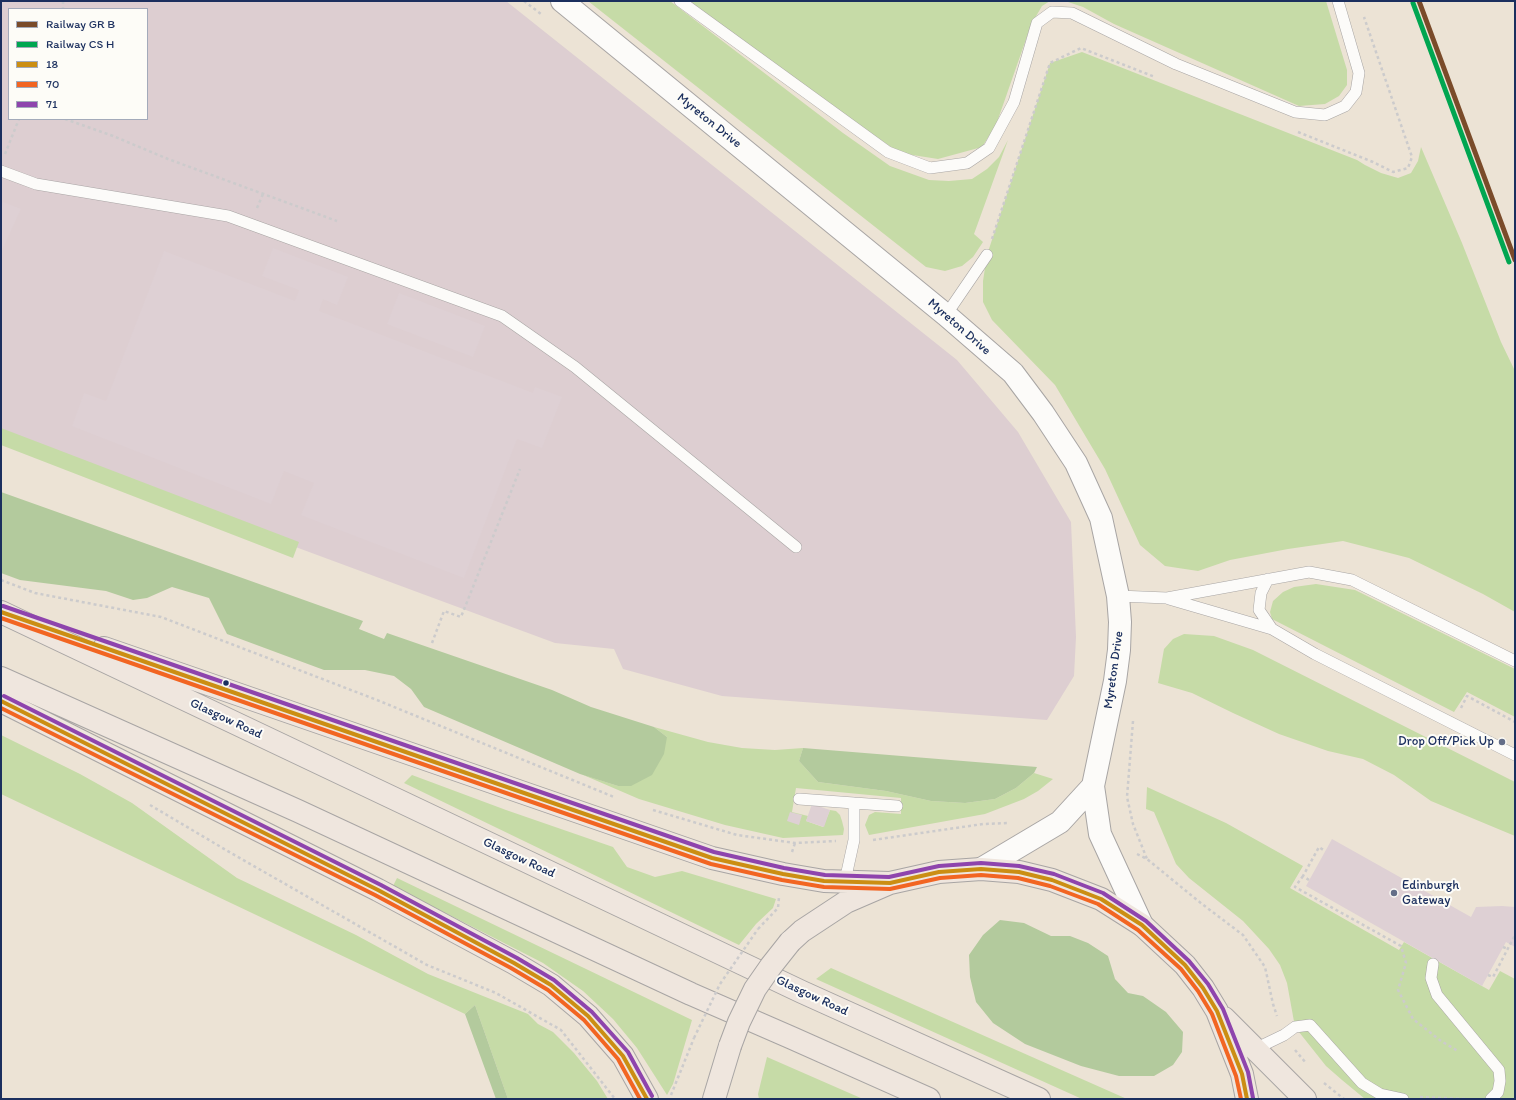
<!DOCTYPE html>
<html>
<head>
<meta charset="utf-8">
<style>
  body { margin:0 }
  #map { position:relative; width:1516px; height:1100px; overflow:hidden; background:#ece3d5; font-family:Itim,sans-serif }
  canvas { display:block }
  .frame { position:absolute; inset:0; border:2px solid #1b2f5e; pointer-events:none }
  .legend { position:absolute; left:8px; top:8px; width:140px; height:112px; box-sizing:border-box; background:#fdfcf7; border:1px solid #a3aaba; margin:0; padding:5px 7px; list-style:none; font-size:12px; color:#1b2f5e }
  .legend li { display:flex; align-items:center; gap:8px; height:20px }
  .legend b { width:20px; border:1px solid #a3aaba }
</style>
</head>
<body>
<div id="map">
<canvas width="1516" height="1100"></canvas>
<div class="frame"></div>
<ul class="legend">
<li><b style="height:5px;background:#7a4b2a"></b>Railway GR B</li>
<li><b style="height:5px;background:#00a651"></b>Railway CS H</li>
<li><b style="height:5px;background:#cb8e13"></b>18</li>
<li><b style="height:5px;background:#f26522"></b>70</li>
<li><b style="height:5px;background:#8e44ad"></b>71</li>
</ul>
</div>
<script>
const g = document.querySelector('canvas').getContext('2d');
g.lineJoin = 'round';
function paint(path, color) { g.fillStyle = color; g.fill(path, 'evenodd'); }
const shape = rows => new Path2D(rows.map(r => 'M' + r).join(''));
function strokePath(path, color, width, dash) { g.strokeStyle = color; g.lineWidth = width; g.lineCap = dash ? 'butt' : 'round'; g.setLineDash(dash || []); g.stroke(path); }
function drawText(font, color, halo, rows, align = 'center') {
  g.font = font + ' Itim,sans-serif'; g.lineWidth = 4; g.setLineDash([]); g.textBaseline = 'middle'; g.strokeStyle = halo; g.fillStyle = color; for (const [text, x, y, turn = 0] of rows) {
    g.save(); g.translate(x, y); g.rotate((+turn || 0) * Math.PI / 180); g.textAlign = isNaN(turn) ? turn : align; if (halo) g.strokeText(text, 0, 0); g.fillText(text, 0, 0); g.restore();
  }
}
paint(shape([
  [1,1,506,1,957,360,1018,432,1071,522,1076,637,1074,676,1047,720,722,696,623,669,614,649,555,643,1,438],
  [9,9,147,9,147,119,9,119]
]), '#ddced1');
paint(shape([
  [588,1,670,1,843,133,890,166,929,180,949,181,972,179,987,169,999,157,1008,140,974,234,983,242,973,257,962,266,945,271,926,267],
  [688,1,1050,1,1042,6,1031,25,996,125,982,147,938,159,900,153,804,88],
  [1065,1,1326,1,1347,70,1347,85,1339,96,1325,104,1299,106,1114,24,1083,7],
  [1082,52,1357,160,1365,165,1381,173,1398,178,1411,173,1418,161,1421,147,1462,243,1501,342,1515,371,1515,612,1483,594,1409,558,1343,541,1288,549,1230,560,1198,571,1165,566,1140,545,1105,469,1055,385,992,320,983,302,983,281,987,255,1050,63],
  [1,428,299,542,293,558,1,445],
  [1316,584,1355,590,1515,669,1515,717,1467,692,1454,712,1272,619,1270,612,1273,601,1283,592,1294,587],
  [1184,634,1214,636,1253,650,1515,782,1515,836,1431,801,1394,775,1363,759,1328,751,1279,734,1233,713,1192,693,1158,683,1164,649,1173,639],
  [654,727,708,742,742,748,775,750,803,748,799,761,818,782,886,791,931,801,965,803,995,799,1016,788,1034,773,1053,779,1038,791,1024,799,985,814,869,835,865,825,869,815,875,812,901,814,901,798,796,788,792,812,808,816,806,821,823,827,830,810,836,811,840,815,842,821,844,829,843,835,783,838,725,825,639,799,581,774,618,786,667,737],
  [1,735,80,774,132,803,237,878,356,935,428,974,528,1014,538,1024,553,1032,574,1053,597,1081,608,1099,508,1099,475,1005,465,1014,1,794],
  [412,775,506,810,613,847,627,867,655,877,682,871,776,899,773,908,756,924,739,945,404,783],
  [1147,787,1226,823,1303,866,1290,888,1399,950,1404,942,1489,990,1500,971,1515,979,1515,1099,1365,1099,1342,1080,1326,1066,1295,1027,1287,983,1280,965,1269,949,1243,921,1189,878,1176,864,1154,812,1146,809],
  [397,878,692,1020,673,1084,667,1095,637,1048,613,1019,583,991,543,963,393,886],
  [831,968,1127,1099,1082,1099,816,979],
  [767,1057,863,1099,759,1099,758,1094]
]), '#c6dba7');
paint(shape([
  [1,492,363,621,359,629,384,639,387,633,552,690,591,707,654,727,667,737,664,754,652,775,631,786,618,786,580,774,424,707,411,689,394,676,365,670,324,670,227,634,209,598,172,587,147,598,133,600,106,591,20,580,1,573],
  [803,748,1037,767,1034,773,1016,788,995,799,965,803,931,801,886,791,818,782,799,761],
  [1000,920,1024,923,1051,936,1070,936,1088,943,1108,956,1115,979,1128,993,1143,996,1166,1012,1183,1032,1182,1052,1173,1065,1154,1076,1119,1076,1081,1066,1025,1044,993,1023,976,1002,970,977,969,955,983,935],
  [475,1005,508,1099,496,1099,465,1014]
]), '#b3ca9d');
paint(shape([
  [3,202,21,209,1,253,1,207],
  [273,248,348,277,337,305,323,299,319,311,533,393,535,387,562,397,542,448,517,439,464,578,301,515,314,483,284,471,271,504,72,426,84,393,106,401,164,251,295,301,299,290,262,276],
  [399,293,485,326,473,357,387,324],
  [812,804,830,810,824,827,806,821],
  [790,812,802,815,799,825,787,821],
  [1332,839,1471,917,1476,907,1502,906,1515,907,1515,947,1506,942,1482,986,1306,886]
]), '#ded0d4');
const service = shape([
  [680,1,888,152,930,168,967,163,989,148,1014,102,1037,23,1052,12,1072,13,1176,64,1295,112,1325,115,1345,106,1356,92,1359,73,1338,1],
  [1,171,36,184,228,216,502,316,575,367,796,547],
  [946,315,987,255],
  [1268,579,1261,593,1259,610,1272,629],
  [1118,596,1167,598,1309,572,1352,580,1515,661],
  [1169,599,1272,629,1315,654,1515,755],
  [799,799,854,803,854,840,845,881],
  [854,803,897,806],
  [1433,964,1431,978,1437,995,1499,1070,1500,1081,1498,1092,1491,1099],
  [1255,1049,1284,1035,1295,1027,1310,1025,1362,1083,1380,1094,1403,1099]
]);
const minor = shape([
  [562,1,946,315,1013,373,1043,413,1076,463,1101,518,1118,596,1120,622,1119,650,1115,681,1093,786,1100,834,1142,925],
  [981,869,1060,822,1093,786]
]);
const primary = shape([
  [1,612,802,992,1039,1099],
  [104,648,712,858,783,874,824,881,890,883],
  [1,678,298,811,691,994,792,1038,929,1099],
  [1,701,378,890,514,963,551,985,588,1016,623,1056,647,1099],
  [790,942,802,931,846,902,890,883,939,872,981,869,1019,872,1052,880,1101,899,1142,925,1185,965,1203,988,1217,1011,1242,1074,1247,1099],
  [1224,1018,1305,1099],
  [714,1099,730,1046]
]);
strokePath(service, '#a8a5a4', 12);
strokePath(minor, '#a8a5a4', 24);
strokePath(primary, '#a8a5a4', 24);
strokePath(shape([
  [63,1,63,9],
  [524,1,541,14],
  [65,119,113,136,168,159,337,221],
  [1298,132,1373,162,1393,172,1408,168,1412,157,1364,17],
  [5,154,19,119],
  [257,208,263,194],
  [992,239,1050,63,1081,48,1155,77],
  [1,580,35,593,161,617,377,700,614,797],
  [432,643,444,611,461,617,520,469],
  [1461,708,1467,696,1515,722],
  [1133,721,1127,797,1133,824,1147,859],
  [150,805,231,853,427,965,496,993,561,1030,615,1099],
  [653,810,737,835,795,843,836,841],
  [873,840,983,824,1009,823],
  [792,852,795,843],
  [1137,854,1147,859,1202,904,1243,935,1265,967,1273,1004,1277,1016],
  [1303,876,1295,887,1401,946,1406,963,1398,990,1413,1019,1441,1041,1458,1051],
  [1309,880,1303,876,1319,847,1325,851],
  [758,929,778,908,779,897],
  [1503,947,1508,949],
  [1488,975,1493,977,1515,935],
  [1295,1050,1306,1063],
  [1324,1083,1344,1099],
  [671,1095,694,1038],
  [1420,1097,1465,1099]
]), '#cccbcc', 2.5, [3, 3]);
strokePath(service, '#fcfbf9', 11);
strokePath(minor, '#fcfbf9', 22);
strokePath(primary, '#efe6de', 22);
const primaryBridge = shape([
  [730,1046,739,1022,755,989,771,966,790,942]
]);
strokePath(primaryBridge, '#a8a5a4', 24, []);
strokePath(shape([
  [694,1038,720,984,758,929]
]), '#cccbcc', 2.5, [3, 3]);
strokePath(primaryBridge, '#efe6de', 22);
strokePath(shape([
  [1,612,712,858,783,874,824,881,890,883,939,872,981,869,1019,872,1052,880,1101,899,1142,925,1185,965,1203,988,1217,1011,1242,1074,1247,1099],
  [1,701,378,890,514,963,551,985,588,1016,623,1056,647,1099]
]), '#cb8e13', 4);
strokePath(shape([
  [1,618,711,864,782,880,824,887,890,889,940,878,981,875,1018,878,1050,886,1098,904,1138,930,1181,969,1198,991,1212,1014,1236,1076,1241,1099],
  [1,708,375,895,511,968,548,990,584,1020,618,1059,640,1099]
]), '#f26522', 4);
strokePath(shape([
  [3,606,714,852,784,868,825,875,889,877,939,866,981,863,1019,866,1054,874,1103,893,1146,921,1189,961,1208,984,1223,1009,1248,1072,1253,1098],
  [4,696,381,885,517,958,554,980,592,1012,628,1052,652,1096]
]), '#8e44ad', 4);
strokePath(shape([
  [1419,1,1515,260]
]), '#7a4b2a', 5);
strokePath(shape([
  [1413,3,1509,262]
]), '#00a651', 5);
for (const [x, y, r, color] of [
  [226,683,3.5,"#1b2f5e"],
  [1502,742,4,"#646e88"],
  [1394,893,4,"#646e88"]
]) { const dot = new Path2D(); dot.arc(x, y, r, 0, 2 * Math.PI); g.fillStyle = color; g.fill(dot); strokePath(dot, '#fdfcf7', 1.5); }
drawText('13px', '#1b2f5e', '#fdfcf7', [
  ["Myreton Drive",709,121,39],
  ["Myreton Drive",959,327,41],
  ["Myreton Drive",1114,670,-82],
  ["Glasgow Road",226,719,25],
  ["Glasgow Road",519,858,25],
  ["Glasgow Road",812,996,25]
]);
drawText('13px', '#1b2f5e', '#fdfcf7', [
  ["Drop Off/Pick Up",1494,742],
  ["Edinburgh",1402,886,"left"],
  ["Gateway",1402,901,"left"]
], 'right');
</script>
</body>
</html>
